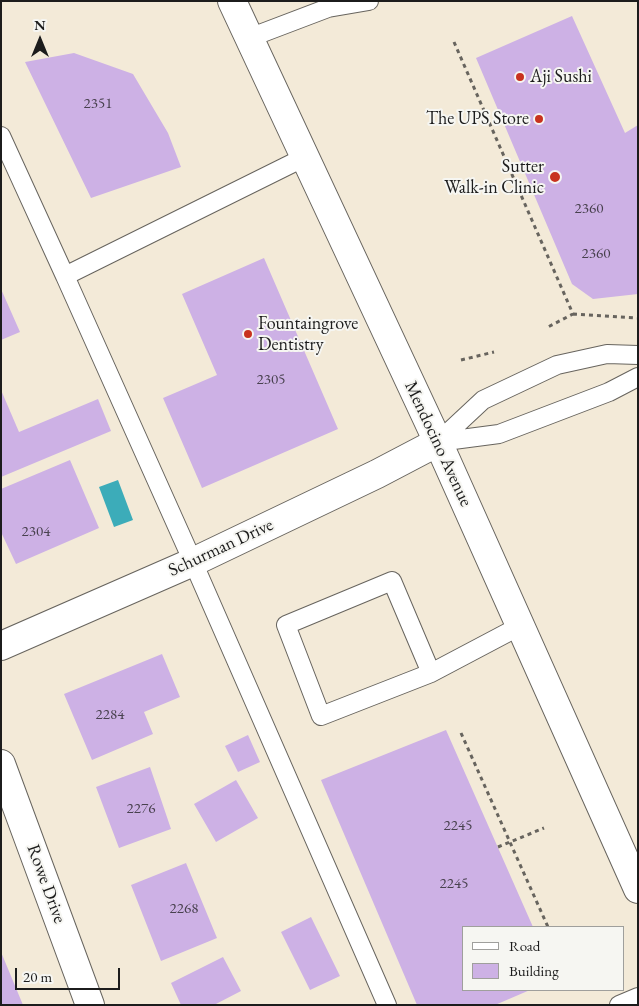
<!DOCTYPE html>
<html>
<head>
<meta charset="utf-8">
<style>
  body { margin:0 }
  #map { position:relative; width:639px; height:1006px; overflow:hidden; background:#f3ead8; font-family:"EB Garamond",serif }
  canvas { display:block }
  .frame { position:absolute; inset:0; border:2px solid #1c1c1c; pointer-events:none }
  .legend { position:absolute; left:462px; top:926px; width:162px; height:65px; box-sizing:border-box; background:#f6f6f2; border:1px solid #9f9f9c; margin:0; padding:6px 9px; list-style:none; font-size:15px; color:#1c1c1c }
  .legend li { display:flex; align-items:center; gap:10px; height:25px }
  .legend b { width:25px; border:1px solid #9f9f9c }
  .north { position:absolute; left:15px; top:15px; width:50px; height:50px; -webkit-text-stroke:4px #f6f6f2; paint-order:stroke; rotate:0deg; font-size:14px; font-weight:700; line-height:20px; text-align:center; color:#1c1c1c }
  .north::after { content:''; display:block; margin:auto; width:18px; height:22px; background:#1c1c1c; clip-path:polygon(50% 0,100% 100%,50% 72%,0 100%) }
  .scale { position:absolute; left:15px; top:968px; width:105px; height:22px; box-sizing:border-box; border:2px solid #1c1c1c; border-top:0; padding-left:6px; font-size:15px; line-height:18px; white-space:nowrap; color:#1c1c1c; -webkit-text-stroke:4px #f6f6f2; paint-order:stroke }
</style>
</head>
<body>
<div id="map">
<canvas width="639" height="1006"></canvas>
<div class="frame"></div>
<ul class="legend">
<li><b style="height:6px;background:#fff"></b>Road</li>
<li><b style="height:14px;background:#cdb1e5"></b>Building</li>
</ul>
<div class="north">N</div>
<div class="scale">20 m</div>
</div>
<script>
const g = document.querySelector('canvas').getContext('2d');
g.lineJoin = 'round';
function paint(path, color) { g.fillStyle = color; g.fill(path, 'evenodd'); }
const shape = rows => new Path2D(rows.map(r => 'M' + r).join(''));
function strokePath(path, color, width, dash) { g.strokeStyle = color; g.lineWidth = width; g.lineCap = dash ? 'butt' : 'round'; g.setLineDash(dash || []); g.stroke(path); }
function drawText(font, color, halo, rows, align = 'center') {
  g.font = font + ' "EB Garamond",serif'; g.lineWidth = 4; g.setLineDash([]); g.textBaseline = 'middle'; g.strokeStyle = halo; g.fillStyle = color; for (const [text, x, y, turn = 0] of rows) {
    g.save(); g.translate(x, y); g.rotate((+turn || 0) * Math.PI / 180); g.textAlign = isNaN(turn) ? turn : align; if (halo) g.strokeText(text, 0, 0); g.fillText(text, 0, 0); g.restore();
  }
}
paint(shape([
  [118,480,133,520,114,527,99,487]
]), '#3cacb9');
paint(shape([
  [572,16,625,133,638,125,638,294,593,299,572,284,476,58],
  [74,53,133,74,168,133,181,167,91,198,25,62],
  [264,258,338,429,202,488,163,398,217,375,182,294],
  [1,289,20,332,1,340],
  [1,390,19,432,98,399,111,431,1,477],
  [70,460,99,528,16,564,1,532,1,489],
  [162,654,180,697,144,712,153,734,92,760,64,694],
  [446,730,533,927,463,927,463,990,530,990,495,1005,417,1005,321,780],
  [248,735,260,762,238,772,225,746],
  [150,767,171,829,119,848,96,787],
  [236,780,258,818,216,842,194,804],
  [186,863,217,938,161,961,131,885],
  [311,917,340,976,310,990,281,932],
  [1,952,23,1005,1,1005],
  [223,957,241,991,214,1005,181,1005,171,983]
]), '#cdb1e5');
const lane = shape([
  [249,38,328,8,369,1],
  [1,136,65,276,305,157],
  [65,276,193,562,387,1005],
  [438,442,483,400,557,365,607,354,638,355],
  [438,442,499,434,609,392,638,377],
  [431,673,392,581,286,625,321,716,431,673,520,626],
  [619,1005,638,997]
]);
const street = shape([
  [1,646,193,562,377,474,438,442],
  [1,764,90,1005]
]);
const secondary = shape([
  [232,1,438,442,638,889]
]);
strokePath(lane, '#67645e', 20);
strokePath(street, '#67645e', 30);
strokePath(secondary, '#67645e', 30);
strokePath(shape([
  [454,42,573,314,546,328],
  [573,314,638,318],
  [461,360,494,352],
  [461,733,548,927],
  [498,847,544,828]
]), '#67645e', 3, [4, 4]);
strokePath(lane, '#fff', 18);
strokePath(street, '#fff', 28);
strokePath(secondary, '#fff', 28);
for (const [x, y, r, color] of [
  [520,77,5,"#c8321e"],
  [539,119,5,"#c8321e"],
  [555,177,6,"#c8321e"],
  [248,334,5,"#c8321e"]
]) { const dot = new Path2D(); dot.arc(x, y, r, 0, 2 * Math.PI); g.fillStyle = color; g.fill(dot); strokePath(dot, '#f6f6f2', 2); }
drawText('15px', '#48414e', null, [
  ["2351",98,104],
  ["2360",589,209],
  ["2360",596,254],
  ["2305",271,380],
  ["2304",36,532],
  ["2284",110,715],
  ["2276",141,809],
  ["2245",458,826],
  ["2245",454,884],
  ["2268",184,909]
]);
drawText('18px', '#1c1c1c', '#f6f6f2', [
  ["Aji Sushi",530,77],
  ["The UPS Store",529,119,"right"],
  ["Sutter",544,167,"right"],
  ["Walk-in Clinic",544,188,"right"],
  ["Fountaingrove",258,324],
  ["Dentistry",258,345]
], 'left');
drawText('18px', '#1c1c1c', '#f6f6f2', [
  ["Mendocino Avenue",438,444,65],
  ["Schurman Drive",221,548,-25],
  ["Rowe Drive",46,884,70]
]);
</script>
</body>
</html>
